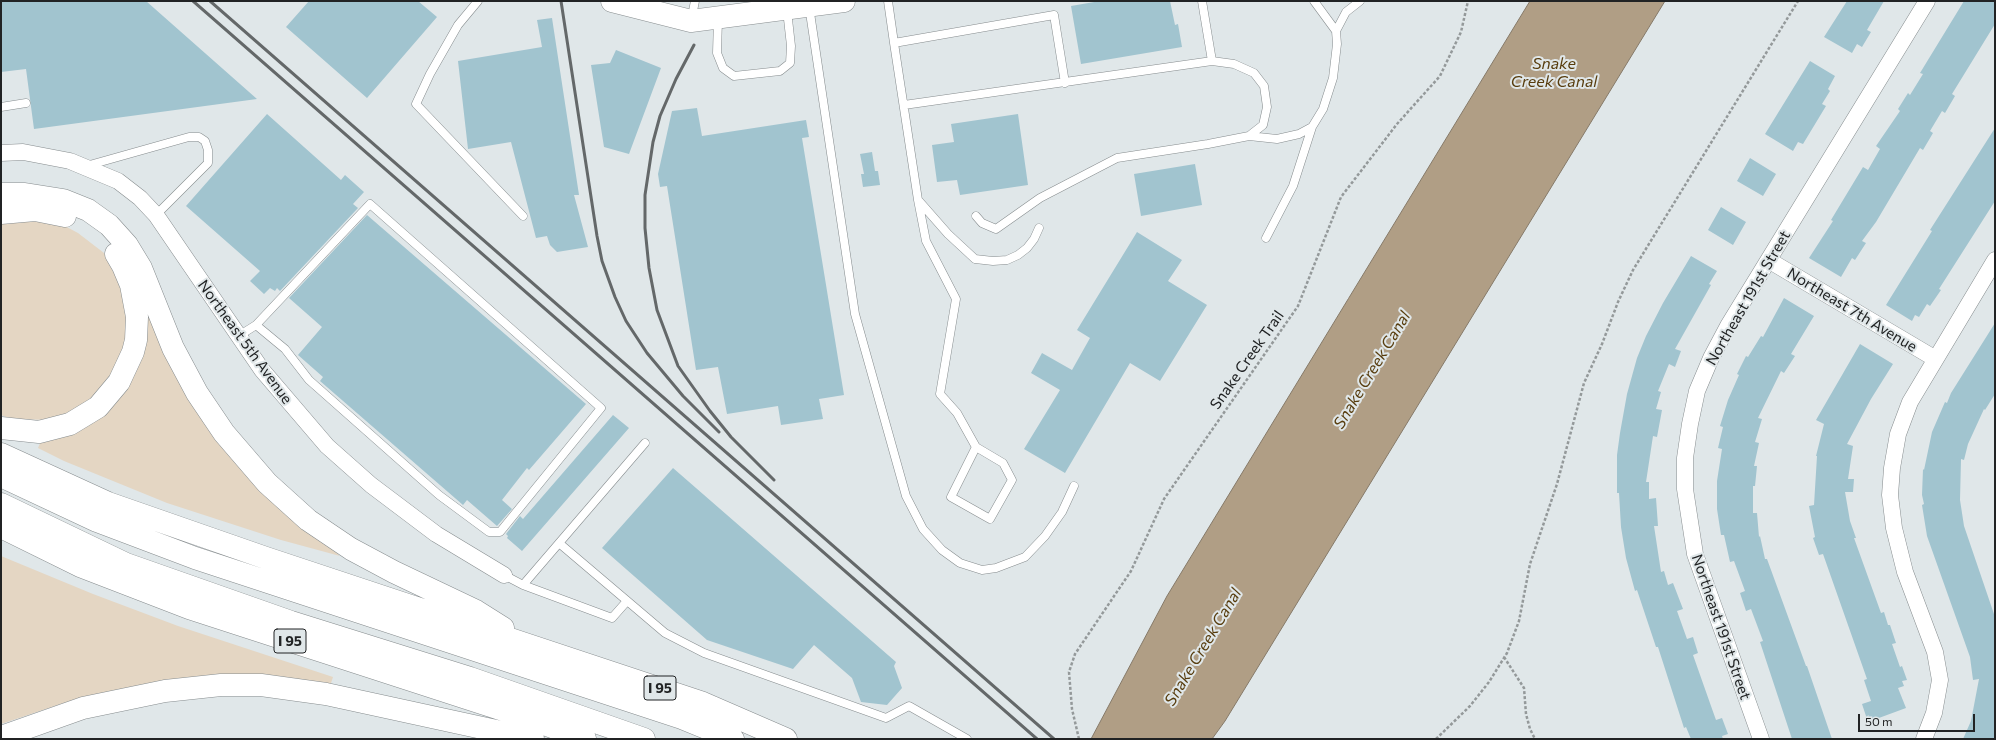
<!DOCTYPE html>
<html>
<head>
<meta charset="utf-8">
<style>
  body { margin:0 }
  #map { position:relative; width:1996px; height:740px; overflow:hidden; background:#e0e7e9; font-family:Commissioner,sans-serif }
  canvas { display:block }
  .frame { position:absolute; inset:0; border:2px solid #212324; pointer-events:none }
  .scale { position:absolute; left:1858px; top:714px; width:117px; height:18px; box-sizing:border-box; border:2px solid #212324; border-top:0; padding-left:5px; font-size:12px; line-height:14px; white-space:nowrap; color:#212324; -webkit-text-stroke:3px #e0e7e9; paint-order:stroke }
</style>
</head>
<body>
<div id="map">
<canvas width="1996" height="740"></canvas>
<div class="frame"></div>
<div class="scale">50 m</div>
</div>
<script>
const g = document.querySelector('canvas').getContext('2d');
g.lineJoin = 'round';
function paint(path, color) { g.fillStyle = color; g.fill(path, 'evenodd'); }
const shape = rows => new Path2D(rows.map(r => 'M' + r).join(''));
function strokePath(path, color, width, dash) { g.strokeStyle = color; g.lineWidth = width; g.lineCap = dash ? 'butt' : 'round'; g.setLineDash(dash || []); g.stroke(path); }
function drawText(font, color, halo, rows, align = 'center') {
  g.font = font + ' Commissioner,sans-serif'; g.lineWidth = 4; g.setLineDash([]); g.textBaseline = 'middle'; g.strokeStyle = halo; g.fillStyle = color; for (const [text, x, y, turn = 0] of rows) {
    g.save(); g.translate(x, y); g.rotate((+turn || 0) * Math.PI / 180); g.textAlign = isNaN(turn) ? turn : align; if (halo) g.strokeText(text, 0, 0); g.fillText(text, 0, 0); g.restore();
  }
}
paint(shape([
  [16,217,61,224,78,233,104,253,120,282,128,311,125,343,109,383,80,409,51,420,11,419,1,415,1,219],
  [144,300,166,351,329,546,340,556,281,540,167,503,64,461,38,448,41,441,98,417],
  [1,556,93,594,178,626,333,677,330,686,160,681,109,692,61,704,1,724]
]), '#e4d6c3');
const water = shape([
  [1530,1,1665,1,1225,721,1212,739,1091,739,1167,596,1530,1]
]);
paint(water, '#b09e85');
strokePath(water, '#857968', 1);
paint(shape([
  [1,1,146,1,257,99,34,129,26,69,1,72],
  [309,1,418,1,437,17,367,98,286,27],
  [1100,1,1170,1,1175,25,1178,24,1182,47,1081,64,1071,6],
  [1847,1,1884,1,1867,30,1871,32,1862,47,1857,44,1852,53,1824,37],
  [1964,1,1995,1,1995,24,1952,94,1955,96,1945,113,1942,111,1930,131,1933,133,1923,150,1920,148,1876,222,1862,241,1866,243,1855,260,1852,258,1841,277,1809,258,1833,221,1831,220,1863,167,1868,170,1880,149,1876,146,1900,111,1898,109,1908,93,1910,95,1923,74,1920,73],
  [552,18,579,195,574,195,588,247,557,252,550,245,547,236,536,238,511,142,468,149,458,61,542,47,537,20],
  [616,50,661,68,629,154,604,147,591,65,610,63],
  [1810,61,1835,76,1828,89,1830,91,1822,104,1826,106,1803,144,1798,142,1793,151,1765,134],
  [697,108,702,136,806,120,809,137,802,138,844,395,819,399,823,419,781,425,778,406,727,414,718,367,696,370,667,186,660,187,658,174,672,111],
  [267,114,341,180,345,175,364,192,353,204,358,208,280,291,277,288,275,291,270,288,264,294,250,281,260,271,186,206],
  [1018,114,1028,185,960,195,957,180,937,182,932,145,954,142,951,124],
  [1995,128,1995,201,1939,289,1941,290,1930,306,1927,304,1919,317,1915,315,1912,321,1886,305,1932,231,1930,230],
  [872,152,875,171,878,171,880,185,863,187,861,174,864,174,860,154],
  [1750,158,1776,174,1763,196,1737,181],
  [1195,164,1202,205,1141,216,1134,174],
  [1721,207,1746,222,1733,245,1708,230],
  [367,215,586,404,529,470,527,468,502,500,512,509,497,526,467,500,463,505,320,381,323,377,298,355,322,327,289,298],
  [1137,232,1182,260,1168,281,1207,305,1160,381,1130,363,1065,473,1024,449,1060,390,1031,373,1042,353,1072,370,1090,338,1077,330],
  [1691,256,1717,271,1709,284,1711,285,1675,349,1681,351,1675,367,1669,364,1658,391,1661,392,1656,409,1662,410,1657,437,1653,436,1646,482,1649,482,1649,499,1656,498,1658,526,1654,526,1661,572,1664,571,1668,585,1673,583,1683,609,1677,611,1687,639,1693,637,1698,653,1693,655,1711,706,1716,720,1722,718,1728,734,1722,736,1723,739,1691,739,1686,727,1684,728,1658,647,1656,647,1637,590,1635,591,1626,558,1621,527,1619,493,1617,493,1617,455,1620,433,1627,394,1637,358,1646,336,1663,303],
  [1784,298,1814,316,1791,354,1795,356,1784,373,1781,371,1758,418,1762,419,1755,442,1759,443,1754,466,1757,466,1755,486,1753,486,1753,513,1757,513,1759,537,1760,536,1765,559,1767,559,1806,666,1807,666,1832,739,1792,739,1760,642,1763,641,1751,609,1746,611,1740,593,1745,591,1734,561,1730,562,1724,535,1721,535,1717,509,1717,481,1722,449,1718,448,1723,427,1720,426,1728,400,1739,375,1737,374,1746,356,1748,357,1761,336,1763,337],
  [1995,323,1995,394,1985,410,1984,409,1968,444,1964,460,1961,459,1960,500,1964,526,1995,617,1995,739,1963,739,1971,721,1979,679,1973,680,1970,657,1927,536,1922,505,1924,504,1922,495,1923,469,1924,470,1932,432,1945,402,1947,403,1951,393],
  [1860,344,1893,364,1871,399,1847,444,1853,446,1848,479,1854,479,1853,492,1845,492,1850,521,1856,538,1854,538,1881,613,1884,612,1888,625,1890,625,1896,643,1892,644,1900,667,1902,666,1907,680,1902,681,1904,686,1898,688,1906,708,1868,722,1862,704,1871,701,1864,680,1867,679,1823,554,1819,555,1813,538,1815,537,1809,506,1814,505,1817,456,1816,456,1824,424,1816,420],
  [613,415,629,428,522,551,507,538,508,536,506,534,520,516,523,519],
  [673,468,896,662,894,666,902,688,887,705,861,702,852,678,814,645,793,669,707,640,602,548]
]), '#a1c4cf');
const lane = shape([
  [478,1,458,25,430,74,416,104,523,216],
  [888,1,894,43,1054,15,1065,83],
  [1202,1,1212,61],
  [1314,1,1336,31],
  [809,6,855,314,906,496,923,529,942,550,960,563,982,570,996,568,1025,557,1045,536,1062,512,1074,486],
  [718,19,717,53,723,68,734,76,780,71,790,63,791,46,787,10],
  [691,21,695,1],
  [894,43,918,200,926,241,956,299,940,394,957,413,976,447,951,497,990,519,1012,480,1003,463,976,447],
  [904,105,1212,61,1234,64,1254,73,1264,86,1267,107,1263,125,1249,136,1208,144,1117,158,1040,198,996,229,982,223,976,216],
  [1,107,26,103],
  [1249,136,1277,139,1299,134,1312,127,1323,109,1333,78,1337,44,1336,31,1346,12,1360,1],
  [86,166,189,137,199,137,205,141,208,150,208,163,156,215],
  [919,201,948,234,975,259,993,261,1007,260,1018,255,1027,248,1034,239,1039,228],
  [1266,238,1293,186,1312,127],
  [237,337,256,325,285,349,309,380,439,495,489,532,500,532,601,408,370,204,256,325],
  [559,543,665,633,704,653,886,718,909,706,967,739],
  [504,575,523,585,645,443],
  [523,585,612,618,627,601]
]);
const street = shape([
  [1,153,23,152,70,161,118,181,140,198,156,215,262,370,327,446,371,485,436,534,504,575],
  [1770,261,1934,358],
  [1761,739,1695,554,1685,489,1685,458,1690,424,1697,391,1711,358,1728,326,1927,1],
  [1924,739,1934,713,1940,680,1935,652,1905,572,1894,528,1890,495,1892,468,1898,434,1910,402,1995,260]
]);
const secondary = shape([
  [612,1,691,21,844,1]
]);
const highway = shape([
  [1,194,25,194,63,200,88,210,109,225,127,245,141,268,173,348,197,393,224,433,267,483,308,520,351,549,394,572,476,611,503,628],
  [1,213,35,210,65,216],
  [1,428,39,432,70,424,98,407,119,382,133,352,136,340,137,317,131,285,123,266,116,254],
  [1,454,108,503,266,558,703,703,786,739],
  [1,476,97,521,195,558,682,718,733,739],
  [1,504,126,564,291,622,470,678,644,739],
  [1,527,80,566,189,608,525,717,585,739],
  [1,737,83,708,165,691,221,685,261,685,326,694,533,739]
]);
strokePath(lane, '#868c8e', 9);
strokePath(street, '#868c8e', 17);
strokePath(secondary, '#868c8e', 23);
strokePath(highway, '#868c8e', 23);
strokePath(shape([
  [1504,657,1524,688,1526,714,1530,729,1535,739],
  [1079,739,1072,709,1069,672,1075,654,1131,571,1164,499,1298,306,1341,197,1397,124,1440,76,1461,32,1468,1],
  [1436,739,1470,706,1489,682,1507,653,1519,621,1530,564,1557,484,1584,383,1602,344,1618,302,1633,270,1798,1]
]), '#94999a', 2.5, [3, 2]);
strokePath(lane, '#fff', 8);
strokePath(street, '#fff', 16);
strokePath(secondary, '#fff', 22);
strokePath(highway, '#fff', 22);
strokePath(shape([
  [193,1,1037,739],
  [210,1,1054,739],
  [561,1,597,236,602,261,615,297,626,321,647,353,683,396,719,432],
  [694,45,676,79,660,116,653,142,645,195,645,228,649,268,657,310,678,366,710,411,731,437,774,480]
]), '#646869', 3);
for (const [x, y, w] of [
  [290,641,32],
  [660,688,32]
]) { const box = new Path2D(); box.roundRect(x - w / 2, y - 12, w, 24, 3); g.fillStyle = '#e0e7e9'; g.fill(box); strokePath(box, '#212324', 1); }
drawText('bold 14px', '#212324', null, [
  ["I 95",290,641],
  ["I 95",660,688]
]);
drawText('15px', '#212324', '#e0e7e9', [
  ["Northeast 191st Street",1748,298,-60],
  ["Northeast 7th Avenue",1852,310,31],
  ["Northeast 5th Avenue",245,342,54],
  ["Snake Creek Trail",1247,360,-55],
  ["Northeast 191st Street",1721,627,71]
]);
drawText('italic 16px', '#583d0e', '#e0e7e9', [
  ["Snake",1554,64],
  ["Creek Canal",1554,82],
  ["Snake Creek Canal",1372,370,-59],
  ["Snake Creek Canal",1203,647,-59]
]);
</script>
</body>
</html>
